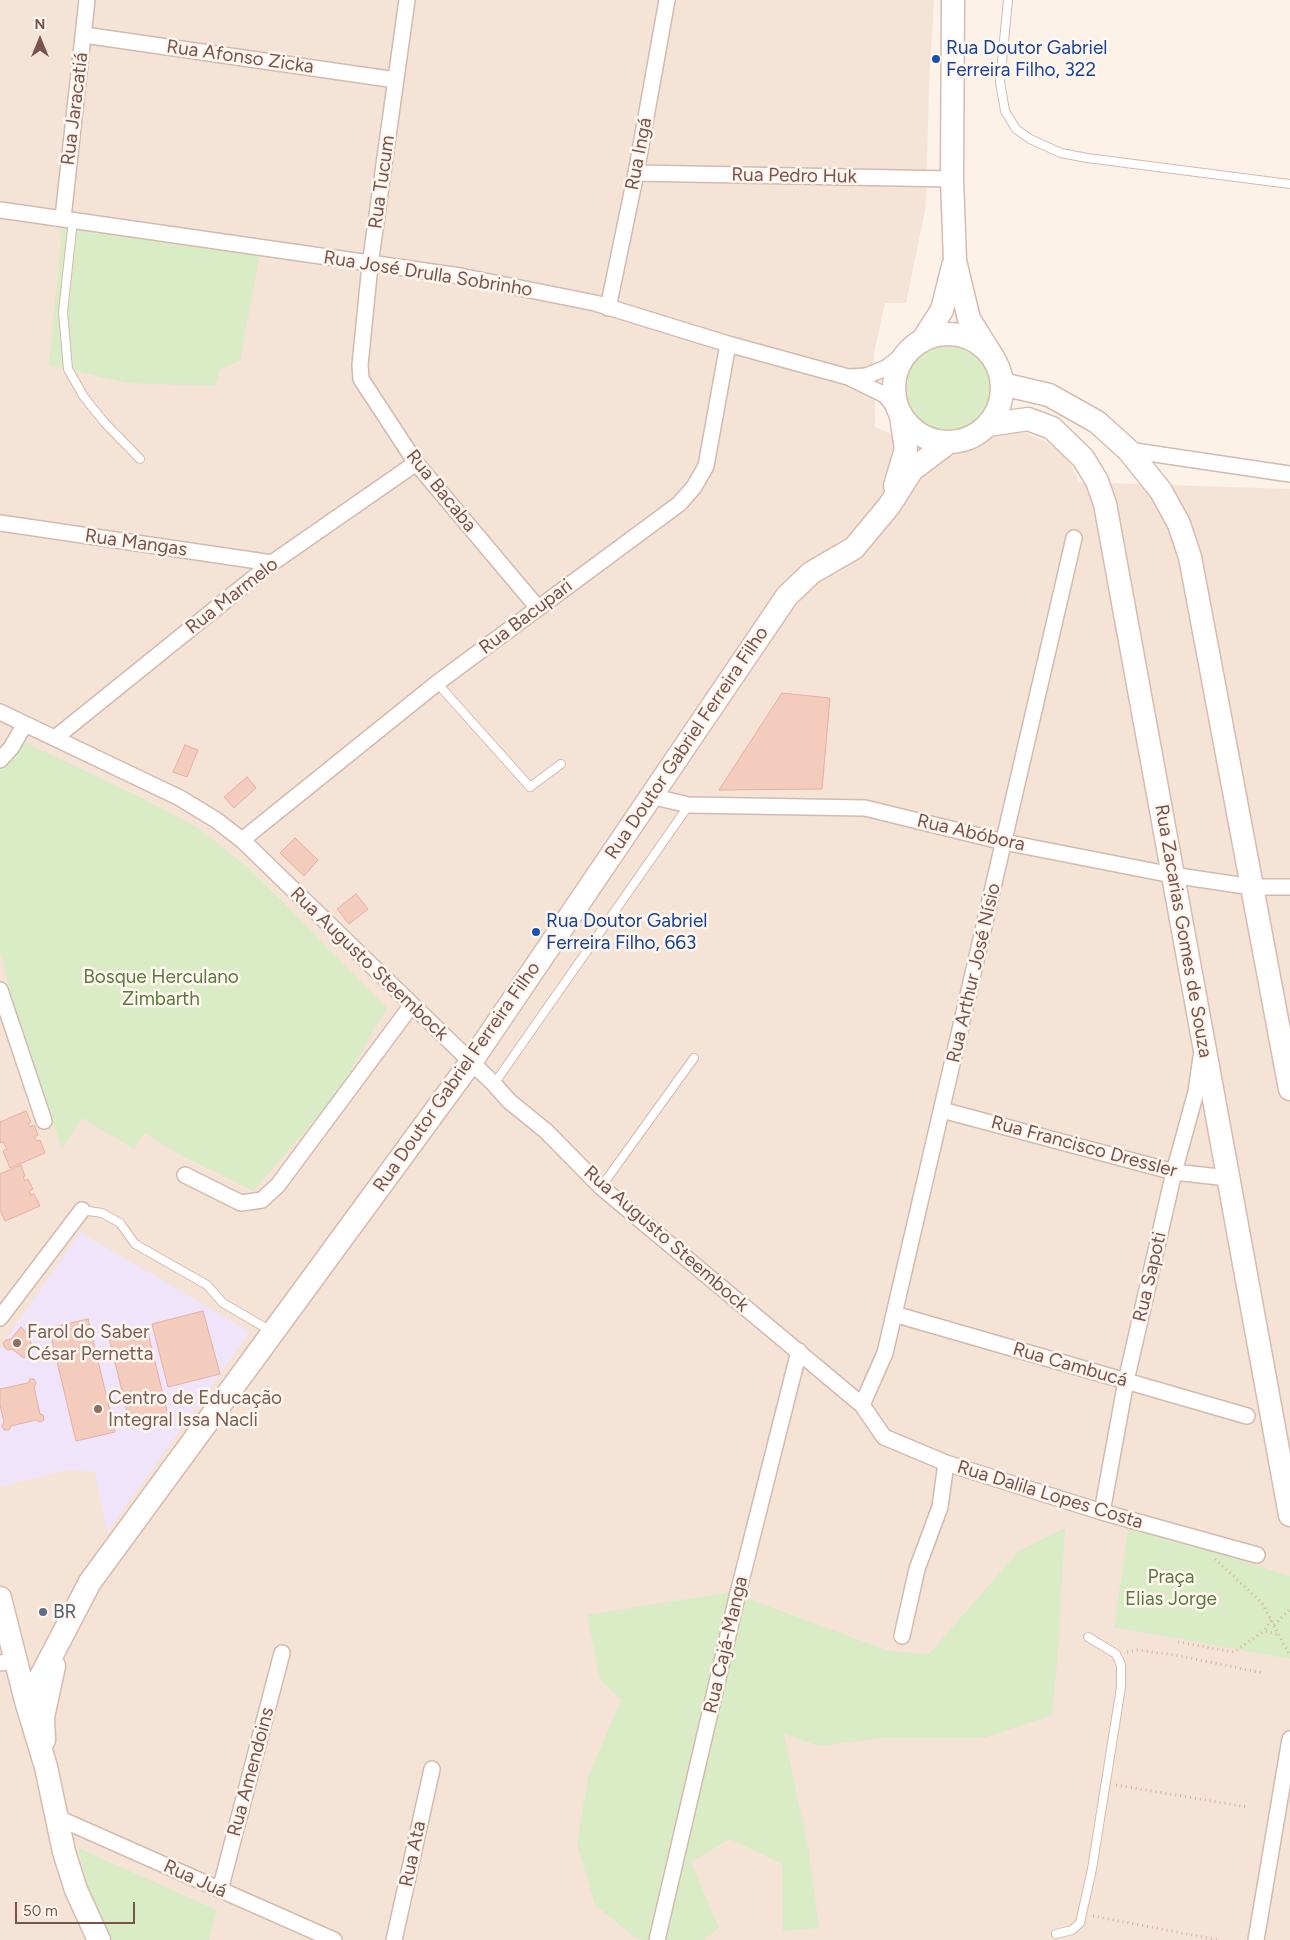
<!DOCTYPE html>
<html>
<head>
<meta charset="utf-8">
<style>
  body { margin:0 }
  #map { position:relative; width:1290px; height:1940px; overflow:hidden; background:#fdf2e8; font-family:Figtree,sans-serif }
  canvas { display:block }
  .north { position:absolute; left:15px; top:15px; width:50px; height:50px; -webkit-text-stroke:4px #fff7ef; paint-order:stroke; rotate:0deg; font-size:14px; font-weight:700; line-height:20px; text-align:center; color:#79544a }
  .north::after { content:''; display:block; margin:auto; width:18px; height:22px; background:#79544a; clip-path:polygon(50% 0,100% 100%,50% 72%,0 100%) }
  .scale { position:absolute; left:15px; top:1902px; width:120px; height:22px; box-sizing:border-box; border:2px solid #79544a; border-top:0; padding-left:6px; font-size:15px; line-height:18px; white-space:nowrap; color:#79544a; -webkit-text-stroke:4px #fff7ef; paint-order:stroke }
</style>
</head>
<body>
<div id="map">
<canvas width="1290" height="1940"></canvas>
<div class="north">N</div>
<div class="scale">50 m</div>
</div>
<script>
const g = document.querySelector('canvas').getContext('2d');
g.lineJoin = 'round';
function paint(path, color) { g.fillStyle = color; g.fill(path, 'evenodd'); }
const shape = rows => new Path2D(rows.map(r => 'M' + r).join(''));
function strokePath(path, color, width, dash) { g.strokeStyle = color; g.lineWidth = width; g.lineCap = dash ? 'butt' : 'round'; g.setLineDash(dash || []); g.stroke(path); }
function drawText(font, color, halo, rows, align = 'center') {
  g.font = font + ' Figtree,sans-serif'; g.lineWidth = 5; g.setLineDash([]); g.textBaseline = 'middle'; g.strokeStyle = halo; g.fillStyle = color; for (const [text, x, y, turn = 0] of rows) {
    g.save(); g.translate(x, y); g.rotate((+turn || 0) * Math.PI / 180); g.textAlign = isNaN(turn) ? turn : align; if (halo) g.strokeText(text, 0, 0); g.fillText(text, 0, 0); g.restore();
  }
}
paint(shape([
  [0,0,934,0,929,86,926,206,906,303,885,303,874,353,875,427,943,455,1004,432,1024,432,1047,442,1069,460,1079,482,1290,489,1290,1940,0,1940]
]), '#f5e3d6');
paint(shape([
  [80,1232,250,1332,107,1533,95,1472,66,1470,0,1487,0,1348]
]), '#efe4fa');
paint(shape([
  [63,218,261,248,240,361,220,369,215,386,127,383,49,365],
  '903 388a45 45 0 1 1 90 0a45 45 0 1 1-90 0Z',
  [20,740,142,798,198,828,250,869,387,1008,337,1094,253,1191,182,1156,144,1133,134,1149,82,1118,62,1148,21,1034,0,952,0,770],
  [1129,1524,1290,1576,1290,1659,1114,1627],
  [1065,1528,1058,1651,1052,1715,984,1738,884,1738,819,1746,784,1734,808,1846,819,1928,783,1931,782,1864,730,1839,691,1862,719,1928,704,1940,642,1940,636,1938,595,1905,577,1843,588,1777,621,1700,600,1679,587,1615,730,1592,889,1651,929,1654,1019,1551],
  [78,1848,217,1910,209,1940,112,1940,92,1899,84,1873]
]), '#daecc5');
const building = shape([
  [782,693,830,698,822,789,719,790,782,693],
  [185,745,198,750,187,777,173,772,185,745],
  [247,777,256,788,234,808,224,797,247,777],
  [295,838,318,860,304,876,280,853,295,838],
  [356,894,368,909,349,924,337,909,356,894],
  [26,1111,31,1122,28,1124,30,1127,34,1125,38,1135,34,1137,37,1141,40,1140,45,1153,10,1168,3,1151,7,1149,3,1142,0,1143,0,1122,26,1111],
  [21,1165,25,1176,23,1177,25,1181,28,1179,33,1189,29,1191,31,1195,34,1194,40,1206,5,1221,0,1210,0,1174,21,1165],
  [203,1311,220,1374,168,1387,152,1324,203,1311],
  [88,1319,115,1432,76,1441,49,1328,88,1319],
  [21,1327,27,1333,31,1342,30,1351,24,1358,12,1349,8,1350,4,1347,3,1343,6,1340,11,1339,21,1327],
  [147,1329,169,1419,131,1428,109,1338,147,1329],
  [30,1379,34,1379,36,1383,34,1387,40,1414,43,1415,44,1420,40,1422,36,1420,11,1426,9,1430,4,1430,2,1426,4,1422,0,1405,0,1389,28,1383,30,1379]
]);
paint(building, '#f4ccbe');
strokePath(building, '#e7b09e', 1);
const lane = shape([
  [1008,0,1000,82,1005,111,1016,129,1030,139,1061,153,1087,158,1290,184],
  [73,220,63,312,68,369,84,397,104,422,140,459],
  [437,683,530,787,561,764],
  [494,1084,689,805],
  [601,1187,694,1058],
  [82,1210,102,1213,120,1223,135,1244,207,1285,223,1303,271,1331],
  [1056,1934,1072,1930,1080,1923,1092,1869,1121,1687,1121,1665,1116,1654,1088,1637]
]);
const street = shape([
  [407,0,370,265,360,365,361,379,416,463,538,608],
  [84,35,396,80],
  [636,173,952,179],
  [0,210,460,276,595,303,728,344,848,377,885,395,898,411],
  [63,218,87,0],
  [608,308,636,173,667,0],
  [850,377,866,376,886,368,908,351],
  [1128,450,1290,474],
  [0,523,272,563],
  [0,712,180,798,216,820,242,840,494,1084,509,1101,546,1131,601,1187,862,1405,884,1437,946,1463,1102,1512,1257,1555],
  [55,738,272,563,416,463],
  [0,760,11,748,25,724],
  [650,796,689,805,865,808,1004,842,1172,875,1252,887,1290,887],
  [242,840,437,683,679,504,694,487,706,466,728,344],
  [0,990,44,1121],
  [942,1110,1174,1172,1228,1178],
  [185,1175,241,1203,262,1200,278,1185,411,1006],
  [894,1314,1247,1416],
  [0,1318,82,1210],
  [862,1405,885,1353,1074,538],
  [1102,1512,1126,1381,1174,1172,1196,1092,1201,1057],
  [902,1636,917,1569,940,1507,946,1463],
  [0,1663,15,1661],
  [56,1817,334,1940],
  [220,1890,282,1653],
  [394,1940,432,1769],
  [657,1940,737,1597,799,1351],
  [1256,1940,1290,1739]
]);
const secondary = shape([
  [953,0,952,179,955,261,969,319,994,359],
  '894 388a54 54 0 1 1 108 0a54 54 0 1 1-108 0Z',
  [922,341,942,310,953,266],
  [1002,384,1049,395,1097,422,1128,450,1161,491,1179,524,1190,557,1290,1089],
  [988,425,1028,419,1052,428,1083,458,1097,481,1105,504,1290,1515],
  [895,486,906,449,901,416],
  [0,1598,26,1701,46,1767,64,1852,76,1890,99,1940],
  [26,1701,40,1678,90,1582,471,1062,787,596,811,573,854,548,889,506,912,470,949,442],
  [44,1740,43,1717,54,1666]
]);
strokePath(lane, '#d3baaf', 10);
strokePath(street, '#d3baaf', 18);
strokePath(secondary, '#d8bbaf', 25);
strokePath(shape([
  [1215,1559,1262,1603,1290,1656],
  [1271,1620,1264,1631,1279,1635],
  [1274,1625,1290,1609],
  [1178,1642,1234,1652,1264,1631],
  [1127,1652,1137,1650,1175,1655,1263,1673],
  [1116,1785,1247,1807],
  [1093,1916,1218,1940]
]), '#d9afa1', 3, [1, 4]);
strokePath(lane, '#fff', 8);
strokePath(street, '#fff', 15);
strokePath(secondary, '#fff', 22);
for (const [x, y, r, color] of [
  [936,59,5,"#1a4fb4"],
  [536,932,5,"#1a4fb4"],
  [17,1343,5,"#8d6e63"],
  [98,1409,5,"#8d6e63"],
  [43,1612,5,"#5c6f8a"]
]) { const dot = new Path2D(); dot.arc(x, y, r, 0, 2 * Math.PI); g.fillStyle = color; g.fill(dot); strokePath(dot, '#fff7ef', 2); }
drawText('19px', '#164399', '#fff7ef', [
  ["Rua Doutor Gabriel",946,48],
  ["Ferreira Filho, 322",946,70],
  ["Rua Doutor Gabriel",546,921],
  ["Ferreira Filho, 663",546,943]
], 'left');
drawText('19px', '#79544a', '#fff7ef', [
  ["Rua Afonso Zicka",240,57,8],
  ["Rua Jaracatiá",75,109,-83],
  ["Rua Ingá",639,154,-79],
  ["Rua Pedro Huk",794,176,1],
  ["Rua Tucum",382,182,-82],
  ["Rua José Drulla Sobrinho",428,274,9],
  ["Rua Bacaba",441,491,51],
  ["Rua Mangas",136,543,8],
  ["Rua Marmelo",232,596,-38],
  ["Rua Bacupari",526,617,-37],
  ["Rua Doutor Gabriel Ferreira Filho",687,743,-56],
  ["Rua Abóbora",971,833,13],
  ["Rua Zacarias Gomes de Souza",1183,931,80],
  ["Rua Augusto Steembock",369,964,44],
  ["Rua Arthur José Nísio",974,973,-77],
  ["Rua Doutor Gabriel Ferreira Filho",457,1077,-55],
  ["Rua Francisco Dressler",1084,1147,15],
  ["Rua Augusto Steembock",666,1239,41],
  ["Rua Sapoti",1150,1277,-77],
  ["Rua Cambucá",1070,1365,16],
  ["Rua Dalila Lopes Costa",1050,1495,17],
  ["Rua Cajá-Manga",726,1645,-77],
  ["Rua Amendoins",251,1772,-75],
  ["Rua Ata",413,1854,-78],
  ["Rua Juá",195,1879,24]
]);
drawText('19px', '#58793f', '#fff7ef', [
  ["Bosque Herculano",161,977],
  ["Zimbarth",161,999],
  ["Praça",1171,1577],
  ["Elias Jorge",1171,1599]
]);
drawText('19px', '#785e54', '#fff7ef', [
  ["Farol do Saber",27,1332],
  ["César Pernetta",27,1354],
  ["Centro de Educação",108,1398],
  ["Integral Issa Nacli",108,1420]
], 'left');
drawText('19px', '#4e5e75', '#fff7ef', [
  ["BR",53,1612]
], 'left');
</script>
</body>
</html>
